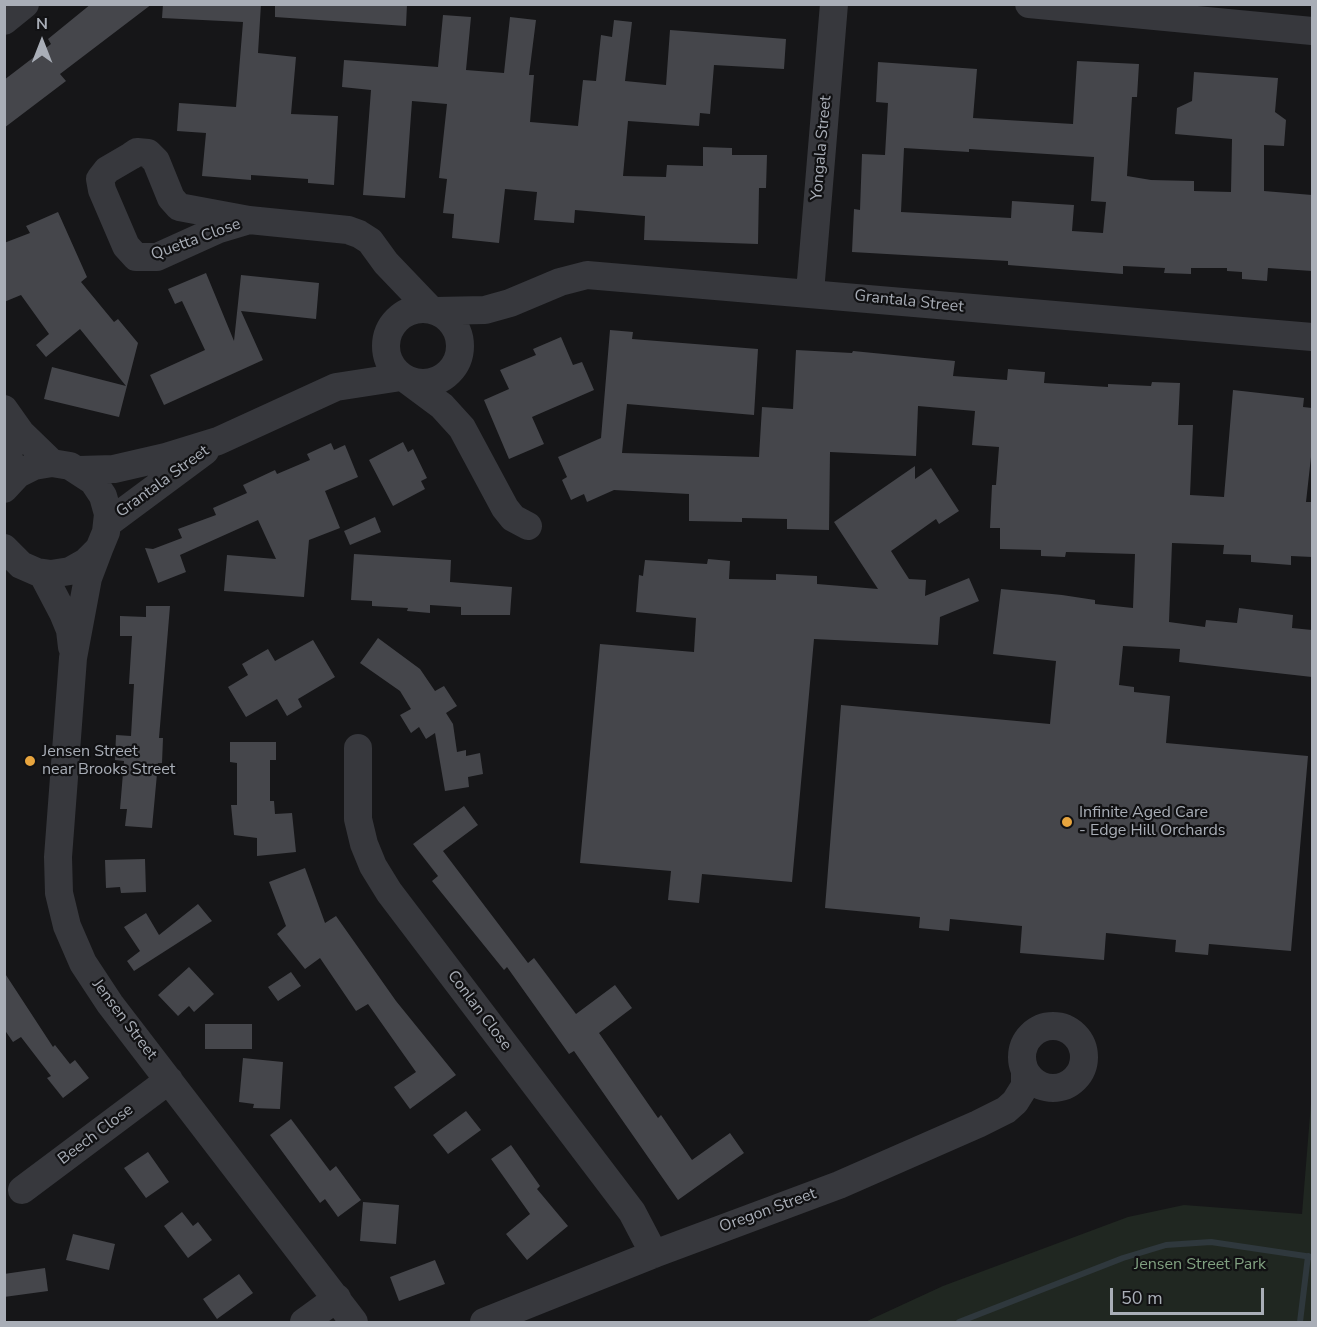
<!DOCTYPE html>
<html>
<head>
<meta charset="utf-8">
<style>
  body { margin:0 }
  #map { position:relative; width:1317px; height:1327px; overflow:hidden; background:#161618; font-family:"Nunito Sans",sans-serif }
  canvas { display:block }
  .frame { position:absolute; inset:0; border:6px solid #a9aeb7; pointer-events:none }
  .north { position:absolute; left:12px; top:12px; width:60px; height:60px; -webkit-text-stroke:4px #111113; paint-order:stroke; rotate:0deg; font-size:16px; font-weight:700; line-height:24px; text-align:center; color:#a9aeb7 }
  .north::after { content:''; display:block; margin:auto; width:21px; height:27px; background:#a9aeb7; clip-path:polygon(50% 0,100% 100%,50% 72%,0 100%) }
  .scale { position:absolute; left:1110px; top:1288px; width:154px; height:27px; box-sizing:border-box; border:3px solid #a9aeb7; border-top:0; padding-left:8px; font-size:18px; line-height:21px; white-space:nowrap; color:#a9aeb7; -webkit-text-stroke:4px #111113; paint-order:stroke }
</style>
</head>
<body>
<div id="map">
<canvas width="1317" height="1327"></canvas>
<div class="frame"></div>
<div class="north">N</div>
<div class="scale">50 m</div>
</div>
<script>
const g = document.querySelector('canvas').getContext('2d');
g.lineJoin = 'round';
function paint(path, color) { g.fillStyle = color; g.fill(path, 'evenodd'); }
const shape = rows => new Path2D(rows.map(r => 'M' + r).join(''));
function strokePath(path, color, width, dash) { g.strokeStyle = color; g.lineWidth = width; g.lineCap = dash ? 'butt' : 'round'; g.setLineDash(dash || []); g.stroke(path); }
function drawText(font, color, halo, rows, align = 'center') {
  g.font = font + ' "Nunito Sans",sans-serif'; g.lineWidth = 4.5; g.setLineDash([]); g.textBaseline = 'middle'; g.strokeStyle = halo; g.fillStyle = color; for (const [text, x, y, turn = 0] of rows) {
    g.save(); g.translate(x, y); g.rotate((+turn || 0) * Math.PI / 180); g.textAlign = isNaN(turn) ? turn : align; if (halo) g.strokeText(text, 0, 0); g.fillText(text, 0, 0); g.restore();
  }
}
paint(shape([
  [1312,1091,1312,1322,865,1322,943,1286,1128,1217,1184,1205,1302,1214]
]), '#202721');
strokePath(shape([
  [959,1322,1123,1258,1166,1245,1211,1242,1312,1257],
  [1300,1322,1308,1256]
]), '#2f383d', 6);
paint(shape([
  [91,4,152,4,60,74,66,81,4,128,4,80,51,44,48,39],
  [163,4,261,4,258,53,296,57,291,114,338,116,334,185,308,183,308,179,251,175,251,180,202,176,206,133,177,131,179,103,236,107,243,22,162,18],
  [275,4,407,4,406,26,275,17],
  [443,15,471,17,466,70,504,73,510,17,536,20,529,75,534,75,530,122,578,126,583,80,596,81,601,35,612,37,614,20,632,22,625,81,666,85,670,30,786,39,784,69,714,65,710,114,700,113,699,126,628,121,623,176,666,177,667,165,703,166,703,147,732,148,732,155,767,155,766,188,759,188,758,244,644,240,645,216,575,210,574,223,534,220,537,192,505,189,499,243,452,238,454,214,443,213,447,179,439,178,447,104,412,101,405,198,363,195,371,90,342,87,344,60,438,67],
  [1077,61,1139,64,1137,97,1132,97,1127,176,1151,180,1194,181,1194,191,1231,192,1232,139,1175,134,1177,108,1192,101,1194,72,1278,78,1275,112,1286,120,1284,146,1264,145,1264,191,1312,195,1312,271,1268,268,1267,281,1242,279,1242,272,1227,271,1227,268,1191,268,1191,274,1164,273,1165,268,1123,266,1123,274,1008,265,1008,261,852,252,854,209,860,210,862,154,885,155,888,103,876,102,878,62,977,69,973,118,1073,124],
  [904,148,969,152,969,149,1094,157,1091,201,1106,202,1103,233,1072,231,1074,205,1012,201,1011,218,901,212],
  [58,212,87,277,81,282,114,322,118,319,138,343,119,417,44,399,52,367,126,386,80,329,46,357,36,345,49,334,21,295,4,302,4,243,30,233,26,226],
  [206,273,234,341,241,275,319,283,316,319,241,311,263,360,164,405,150,375,205,350,182,301,175,304,168,289],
  [610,330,633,332,632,339,758,349,754,415,627,404,622,453,759,457,762,407,793,409,796,350,852,353,853,351,955,361,953,376,1007,380,1008,369,1045,372,1044,383,1108,387,1108,384,1151,386,1152,382,1180,383,1178,425,1193,425,1190,495,1224,497,1233,390,1304,398,1303,407,1312,408,1312,448,1306,502,1312,502,1312,557,1291,556,1291,565,1251,562,1251,555,1223,554,1224,545,1172,543,1169,622,1205,627,1206,620,1237,623,1239,608,1293,615,1292,628,1312,630,1312,677,1179,662,1180,649,1123,646,1119,685,1134,687,1134,692,1170,696,1166,743,1308,756,1291,951,1209,944,1208,955,1175,952,1176,940,1106,933,1104,960,1020,953,1022,926,950,919,949,931,919,928,920,917,825,908,841,705,1050,724,1056,661,993,654,1001,589,1062,595,1095,600,1095,604,1133,608,1135,554,1066,552,1065,557,1041,556,1041,550,1000,549,1000,528,990,528,992,485,996,485,999,447,972,445,975,411,918,406,916,456,830,452,829,530,787,529,787,519,742,518,742,522,689,521,689,494,614,490,587,502,584,494,571,500,562,480,567,477,558,457,601,438],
  [561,337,573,365,582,362,594,390,532,417,544,444,509,459,484,400,509,389,500,370,536,355,533,349],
  [403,442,408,452,413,449,427,478,421,481,425,489,393,506,369,460],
  [331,443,334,450,345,445,358,477,325,491,340,528,309,540,304,597,224,591,227,555,276,559,258,520,180,555,186,572,158,583,145,548,153,549,182,538,178,529,216,515,213,508,247,493,243,485,275,470,277,474,310,460,307,454],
  [915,466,915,479,931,468,959,511,939,524,936,519,891,551,909,579,926,580,925,596,969,578,979,601,940,617,938,645,814,639,792,882,702,874,699,903,668,900,671,871,580,863,600,644,694,652,696,618,636,612,639,575,643,576,645,560,707,564,708,559,730,561,729,579,776,580,776,574,817,576,817,584,878,589,834,522],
  [375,517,381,532,350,545,344,531],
  [354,554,451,560,450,582,512,587,510,615,461,615,461,607,430,605,430,613,407,611,408,608,372,606,372,601,351,600],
  [146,606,170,606,159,738,163,738,162,763,158,763,152,828,125,826,127,809,120,809,124,761,115,760,116,735,131,736,134,684,129,684,132,636,120,636,120,616,146,617],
  [378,638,420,669,435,691,444,686,457,706,446,713,453,724,457,752,466,750,466,756,480,753,483,774,468,777,469,787,445,791,435,733,426,739,419,727,411,733,400,715,411,709,400,691,360,663],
  [313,640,335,677,298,699,302,707,287,716,277,699,246,717,228,687,248,675,242,664,268,649,275,661],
  [230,742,276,742,276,760,270,760,270,801,274,801,275,814,292,813,296,852,257,856,257,838,234,835,231,805,237,805,237,763,230,762],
  [464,806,478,825,443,851,528,963,534,958,576,1014,615,985,632,1008,599,1033,658,1118,661,1115,692,1160,730,1133,744,1153,678,1200,574,1051,569,1054,507,967,504,970,432,881,438,876,413,844],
  [145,859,146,892,121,893,120,887,106,888,105,860],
  [305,868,325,923,336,916,396,1001,456,1075,410,1109,394,1087,416,1072,368,1004,356,1011,320,958,305,969,277,934,286,926,269,882],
  [198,904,212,921,134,971,127,961,140,951,124,927,146,913,159,935],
  [189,967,214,994,194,1012,189,1006,178,1016,158,995],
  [4,972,53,1047,55,1045,70,1064,75,1060,89,1078,63,1098,47,1078,51,1076,21,1037,13,1042,4,1029],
  [291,972,301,986,278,1001,268,987],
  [205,1024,252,1024,252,1049,205,1049],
  [243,1058,283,1062,280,1109,253,1108,254,1104,239,1102],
  [466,1111,481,1130,448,1154,433,1135],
  [291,1119,330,1171,336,1166,361,1200,338,1217,325,1199,320,1203,270,1135],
  [511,1145,540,1186,537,1189,568,1226,527,1260,506,1234,530,1214,491,1159],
  [148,1152,169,1182,146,1198,124,1168],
  [363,1202,399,1205,396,1244,360,1241],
  [182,1212,193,1226,198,1222,212,1240,188,1258,164,1226],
  [73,1234,115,1244,109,1270,66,1260],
  [435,1260,445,1284,399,1301,390,1277],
  [45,1268,48,1291,4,1297,4,1274],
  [239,1274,253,1293,217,1319,203,1299]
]), '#45464b');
strokePath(shape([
  [1029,4,1312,31],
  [4,21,25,4],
  [249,220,219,229,157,257,136,257,126,246,102,190,100,179,107,170,131,156,137,152,148,153,156,161,171,198,179,207,249,220,348,230,359,234,370,241,386,263,430,309],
  [810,292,834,4],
  '386 346a37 37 0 1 1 74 0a37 37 0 1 1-74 0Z',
  [436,311,485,310,510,303,560,282,587,275,1312,337],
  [407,380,442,406,462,428,505,508,513,518,528,526],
  [4,409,21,433,52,463],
  [4,422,12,480],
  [79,470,114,469,166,457,218,441,336,387,401,377],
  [4,489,18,474,34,466,52,463,70,466,93,481,103,496,108,514,106,532,99,549,86,562,70,571,51,574,37,572,21,565,4,548],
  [108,523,205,451],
  [99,549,88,578,73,658,58,857,59,893,67,926,83,963,110,1004,354,1322],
  [42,573,63,613,70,630,72,647],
  [358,748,358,819,364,844,373,866,389,892,632,1212,654,1254],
  '1022 1057a31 31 0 1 1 62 0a31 31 0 1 1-62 0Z',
  [22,1190,169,1080],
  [304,1322,337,1298],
  [484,1322,654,1254,839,1185,978,1124,1006,1110,1015,1102,1025,1086,1025,1071]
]), '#37383d', 28);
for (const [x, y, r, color] of [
  [30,761,6,"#e8a53e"],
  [1067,822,6,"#e8a53e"]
]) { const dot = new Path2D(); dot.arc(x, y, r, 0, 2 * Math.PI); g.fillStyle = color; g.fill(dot); strokePath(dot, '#111113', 2); }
drawText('16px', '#a9aeb7', '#111113', [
  ["Yongala Street",822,148,-85],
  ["Quetta Close",196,240,-20],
  ["Grantala Street",909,302,6],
  ["Grantala Street",163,482,-36],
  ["Conlan Close",479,1011,53],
  ["Jensen Street",124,1020,53],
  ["Beech Close",96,1135,-37],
  ["Oregon Street",768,1211,-20]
]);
drawText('16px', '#a9aeb7', '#111113', [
  ["Jensen Street",42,752],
  ["near Brooks Street",42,770],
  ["Infinite Aged Care",1079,813],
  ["- Edge Hill Orchards",1079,831]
], 'left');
drawText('16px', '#81a181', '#111113', [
  ["Jensen Street Park",1200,1265]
]);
</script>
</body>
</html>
